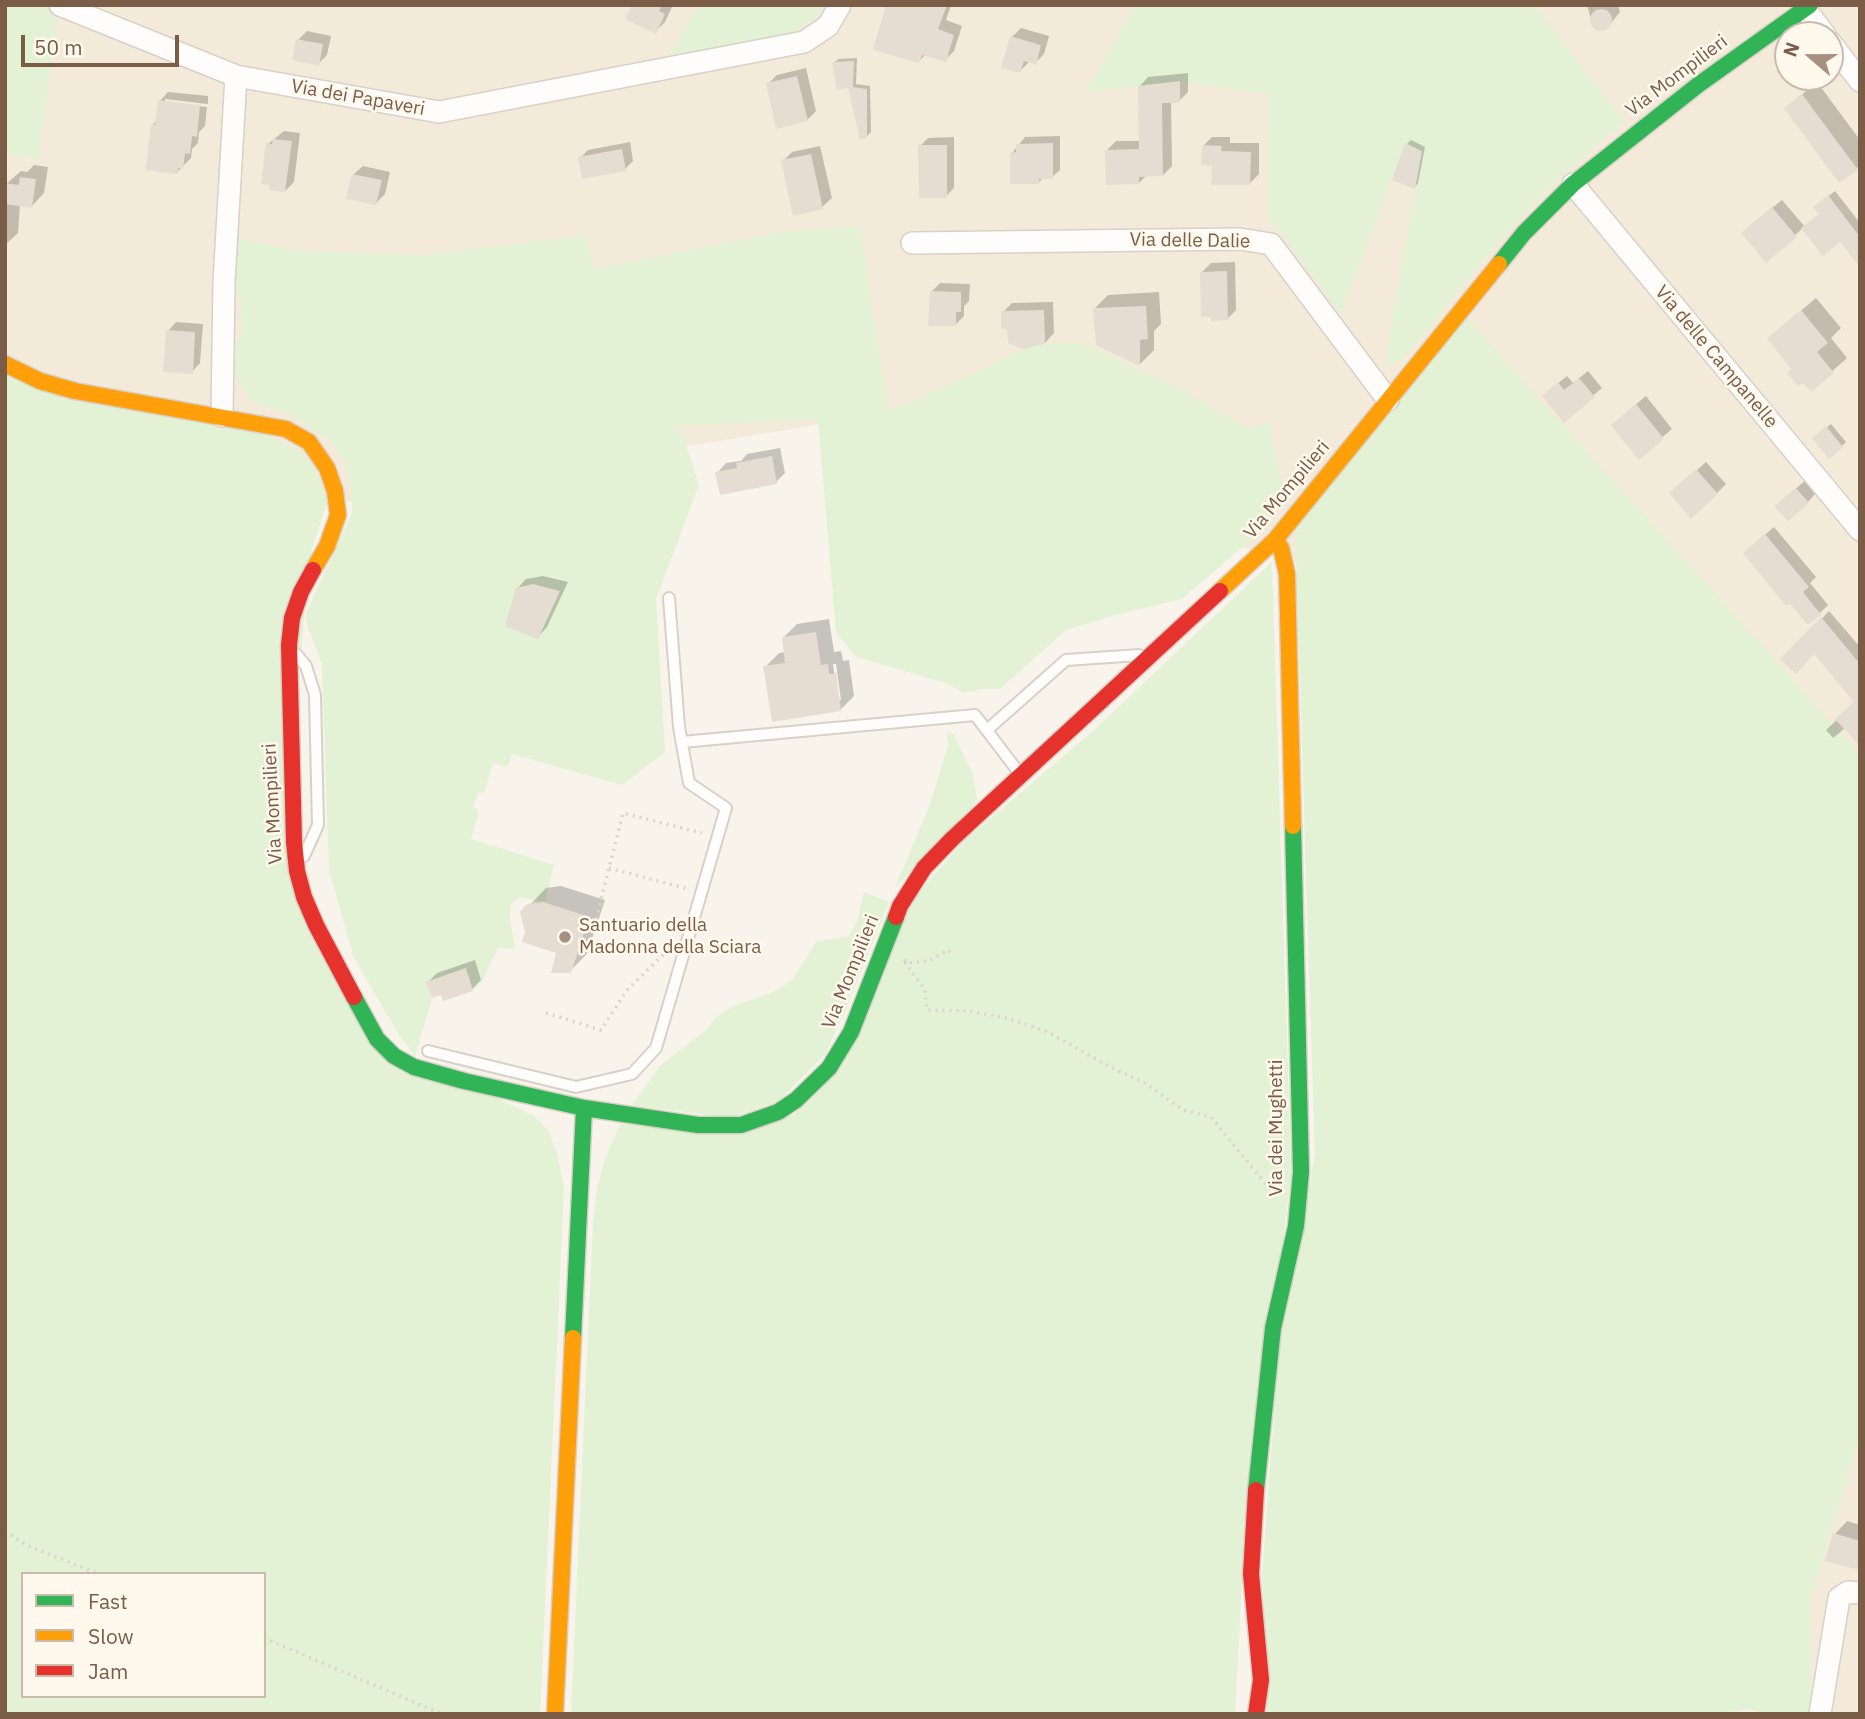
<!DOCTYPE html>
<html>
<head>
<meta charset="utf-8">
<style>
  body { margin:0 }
  #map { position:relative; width:1865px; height:1719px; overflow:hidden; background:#f8f4eb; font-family:"IBM Plex Sans",sans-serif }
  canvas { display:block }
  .frame { position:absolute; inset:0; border:7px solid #7a5c47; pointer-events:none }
  .legend { position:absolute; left:21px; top:1572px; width:245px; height:126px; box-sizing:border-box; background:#fff9ed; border:2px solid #cabaab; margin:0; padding:9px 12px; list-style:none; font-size:21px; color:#7a5c47 }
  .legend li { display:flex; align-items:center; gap:14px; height:35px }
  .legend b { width:35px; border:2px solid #cabaab }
  .north { position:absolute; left:1774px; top:21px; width:70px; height:70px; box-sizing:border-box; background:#fff9ed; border:2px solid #cabaab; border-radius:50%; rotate:290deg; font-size:19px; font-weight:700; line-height:28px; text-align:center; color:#7a5c47 }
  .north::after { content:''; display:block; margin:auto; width:24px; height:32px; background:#a69180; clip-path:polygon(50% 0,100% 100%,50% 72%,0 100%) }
  .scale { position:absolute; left:21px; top:35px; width:158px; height:32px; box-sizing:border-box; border:4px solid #7a5c47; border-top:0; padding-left:9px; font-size:21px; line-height:24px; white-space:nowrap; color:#7a5c47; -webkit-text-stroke:5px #fff9ed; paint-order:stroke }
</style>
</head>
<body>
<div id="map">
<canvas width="1865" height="1719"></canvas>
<div class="frame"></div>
<ul class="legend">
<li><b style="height:9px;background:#30b455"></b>Fast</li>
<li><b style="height:9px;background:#ff9f0a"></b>Slow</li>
<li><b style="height:9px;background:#e5322d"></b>Jam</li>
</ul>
<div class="north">N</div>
<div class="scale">50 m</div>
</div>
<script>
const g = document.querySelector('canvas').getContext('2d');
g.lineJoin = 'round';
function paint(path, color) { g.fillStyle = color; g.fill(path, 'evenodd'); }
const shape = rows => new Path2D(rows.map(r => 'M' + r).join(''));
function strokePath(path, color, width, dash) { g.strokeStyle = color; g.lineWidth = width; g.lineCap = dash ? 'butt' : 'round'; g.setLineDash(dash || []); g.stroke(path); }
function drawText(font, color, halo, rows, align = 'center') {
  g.font = font + ' "IBM Plex Sans",sans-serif'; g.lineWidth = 5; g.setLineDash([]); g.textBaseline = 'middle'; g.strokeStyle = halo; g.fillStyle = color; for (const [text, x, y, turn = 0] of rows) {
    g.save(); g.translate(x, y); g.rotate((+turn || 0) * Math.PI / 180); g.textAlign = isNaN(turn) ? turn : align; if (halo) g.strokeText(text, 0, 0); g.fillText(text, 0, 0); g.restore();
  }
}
paint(shape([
  [5,5,1860,5,1860,909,1607,656,828,423,5,558],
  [1788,35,1830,35,1830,77,1788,77],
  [1860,1436,1860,1714,1810,1714,1813,1704,1810,1685,1810,1600]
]), '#f4eada');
paint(shape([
  [5,5,48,5,59,10,38,160,5,152],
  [697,5,825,5,814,20,791,33,669,57],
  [1135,5,1535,5,1624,122,1557,179,1512,226,1400,362,1385,365,1422,151,1405,144,1341,314,1279,229,1268,221,1269,94,1180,81,1086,92],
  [860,226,888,411,945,387,1023,349,1053,343,1076,343,1095,349,1180,389,1251,429,1269,421,1285,497,1266,527,1182,599,1115,615,1066,630,1000,689,983,689,964,693,946,683,856,657,836,632,818,419,674,426,684,438,699,485,656,599,665,752,622,785,512,754,507,767,493,763,486,787,483,793,478,793,473,807,477,809,478,817,471,839,554,865,545,902,519,897,511,904,510,918,515,949,498,948,482,981,473,991,465,968,427,982,432,998,415,1056,398,1033,354,958,329,870,322,664,308,628,306,613,352,513,351,485,345,460,328,440,294,415,251,402,233,372,234,345,242,337,241,297,232,289,238,238,298,251,424,255,586,235,594,269,782,232],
  [1466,317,1860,754,1860,1436,1810,1600,1810,1685,1813,1704,1810,1714,1765,1714,1750,1709,1714,1714,1267,1714,1262,1577,1279,1347,1315,1155,1295,526],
  [5,372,260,432,302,453,314,467,327,503,310,555,284,841,363,1032,534,1116,548,1130,557,1153,564,1188,540,1714,5,1714],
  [23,1574,264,1574,264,1696,23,1696],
  [1272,562,1291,1175,1242,1578,1235,1714,571,1714,593,1224,597,1189,605,1159,620,1125,795,1115,914,898,963,842,1094,730],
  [947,732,954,734,973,774,977,801,895,888,929,807,948,746],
  [864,892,889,902,845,1012,824,1056,778,1101,730,1118,632,1105,661,1065,706,1030,717,1016,733,1006,776,991,793,979,816,942,849,936,858,918]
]), '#e3f1d4');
paint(shape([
  [633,5,673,5,665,22,656,31],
  [907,5,951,5,946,20,962,26,954,51,945,60,926,54,919,61],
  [1587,5,1618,5,1620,12,1607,28,1599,30,1593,26],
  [1021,28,1049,36,1044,54,1035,63,1029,62,1020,71,1012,37],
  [307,31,331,36,327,55,318,64,298,40],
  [857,58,856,84,870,86,871,132,866,137,850,86,834,63,838,59],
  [806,68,816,111,807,120,768,84,777,75],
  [1188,73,1188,92,1179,101,1171,101,1172,166,1163,175,1147,175,1139,183,1107,150,1116,141,1140,141,1139,87,1148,77],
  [1817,82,1860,140,1860,165,1857,168,1786,108],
  [168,92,208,96,208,104,165,99,165,103,207,107,205,126,199,132,198,143,192,149,191,158,177,172,152,125,158,120,160,101],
  [284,131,300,133,294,182,285,191,268,144],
  [1060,136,1060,170,1052,177,1043,178,1039,182,1012,153,1025,137],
  [954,137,954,188,946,196,920,146,928,138],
  [1212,137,1230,137,1230,143,1259,143,1259,174,1250,183,1213,164,1203,146],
  [1411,140,1425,147,1418,183,1415,187,1407,144],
  [630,142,633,161,625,169,580,158,588,150],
  [820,146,832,198,822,207,783,161,792,152],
  [34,165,48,167,44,193,32,206,20,204,18,233,5,245,5,185,21,171,27,172],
  [363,166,390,172,385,194,376,203,353,175],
  [1835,191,1860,223,1860,256,1840,239,1803,228,1766,261,1752,224,1782,200,1805,227,1821,214,1822,201],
  [1235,262,1236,310,1227,319,1202,272,1211,263],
  [940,283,970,284,969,301,964,306,964,316,955,325,931,292],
  [1159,292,1161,324,1154,331,1154,350,1140,364,1094,309,1108,295],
  [1816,298,1841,328,1831,338,1847,358,1811,390,1769,338],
  [1053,302,1054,333,1045,343,1009,328,1003,312,1012,303],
  [176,322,203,324,200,363,192,372,168,331],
  [1588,371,1602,388,1564,420,1552,388,1567,376,1573,383],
  [1646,396,1672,429,1639,457,1622,416],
  [1831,424,1846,442,1830,456,1818,434],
  [780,448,785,473,776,482,717,473,726,463,741,461,747,454],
  [1706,462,1726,484,1717,493,1680,485],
  [1806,480,1816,493,1808,502,1786,497],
  [1774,527,1816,577,1810,583,1828,605,1820,613,1753,545],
  [543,576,568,582,547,627,538,637,517,589,526,579],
  [1829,611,1860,647,1860,716,1833,738,1826,730,1856,702,1822,649,1783,659],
  [829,619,834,652,841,651,843,661,849,660,854,696,840,710,765,667,779,653,785,652,783,638,797,624],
  [833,664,836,664,841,700,838,700],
  [561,886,605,900,587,954,570,971,558,952,527,932,522,913,546,888],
  [475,960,481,980,472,989,442,992,428,982,437,973],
  [1847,1521,1860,1525,1860,1567,1835,1534]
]), '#0003');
paint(shape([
  [632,5,662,5,659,11,665,14,656,34,625,19],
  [886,5,947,5,938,29,954,35,946,62,922,55,919,63,873,50],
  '1590 20a11 11 0 1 1 22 0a11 11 0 1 1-22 0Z',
  [1010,36,1041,45,1036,65,1024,61,1020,73,1001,68],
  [296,39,323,44,319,66,292,60],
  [854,61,853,87,867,89,867,138,860,139,848,88,837,90,832,62],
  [797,76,808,121,776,129,766,83],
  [1180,81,1180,103,1162,103,1163,176,1139,177,1139,184,1106,185,1105,150,1139,149,1138,86],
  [1802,94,1858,170,1839,183,1784,108],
  [158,100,200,105,197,137,192,136,190,154,185,153,183,169,178,168,178,174,146,170,151,124,155,125],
  [273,139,292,141,285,192,269,190,269,185,261,184,266,143,272,144],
  [1053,143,1053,179,1039,179,1039,184,1010,184,1010,153,1016,152,1016,144],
  [1405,143,1422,151,1415,189,1392,180],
  [918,145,947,145,947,198,919,198],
  [1202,145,1222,146,1221,151,1251,152,1250,185,1211,185,1212,166,1201,165],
  [622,149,626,171,582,179,578,157],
  [811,154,823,209,793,216,781,160],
  [352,174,382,180,376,205,346,199],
  [20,177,36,179,32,208,5,204,5,183,19,185],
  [1828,195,1860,237,1860,267,1840,242,1823,256,1801,228,1819,214,1813,207],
  [1772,207,1797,237,1766,263,1741,233],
  [1227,271,1228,320,1211,321,1211,317,1201,317,1200,272],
  [930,291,961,292,961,312,956,312,956,326,928,326],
  [1146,306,1148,339,1140,340,1140,366,1096,345,1093,308],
  [1044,310,1045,344,1023,349,1008,343,1007,329,1001,329,1001,311],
  [1801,310,1828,343,1817,352,1834,373,1811,392,1803,383,1798,386,1787,373,1791,369,1767,338],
  [166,330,195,332,193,374,163,372],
  [1579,378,1595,397,1564,423,1542,396,1558,382,1564,390],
  [1636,404,1664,439,1639,460,1611,425],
  [1826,426,1843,447,1829,459,1812,438],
  [772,456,777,484,720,495,715,472,737,468,736,463],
  [1696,469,1718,494,1691,519,1669,493],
  [1796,488,1809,503,1788,521,1774,506],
  [1765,534,1809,587,1803,592,1821,615,1808,625,1790,603,1786,606,1743,553],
  [533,584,560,591,538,639,505,626,516,588],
  [1821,617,1860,664,1860,746,1835,719,1854,702,1814,654,1796,674,1780,659],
  [816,632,821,665,828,664,829,674,836,673,841,711,772,722,763,666,785,663,782,637],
  [543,902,589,917,571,973,551,973,556,953,522,942,525,932,520,912,527,904],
  [466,968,473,991,443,1001,441,995,432,998,426,982],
  [1833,1533,1860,1541,1860,1570,1825,1561]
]), '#e5dcd2');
const lane = shape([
  [297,655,306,666,315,695,318,825,304,856],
  [987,730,1066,660,1139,655],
  [682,742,975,715,1020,774],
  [428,1051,576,1087,632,1074,656,1048,726,808,689,783,679,727,669,598]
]);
const street = shape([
  [60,5,236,76],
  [1805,9,1825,35],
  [1830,42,1860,81],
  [1573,184,1860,530],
  [912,243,1240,239,1271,244,1388,400],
  [222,416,224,282,236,76,439,112,804,42,828,26,840,5],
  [1820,1714,1839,1598,1848,1592,1860,1593]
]);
const fast = shape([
  [1499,264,1524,233,1573,184,1698,85,1810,5],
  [354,997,377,1039,394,1056,414,1067,464,1081,584,1108,698,1125,741,1125,778,1112,796,1100,829,1068,851,1032,896,917],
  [573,1338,584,1108],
  [1256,1490,1273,1328,1296,1226,1301,1172,1293,826]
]);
const slow = shape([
  [5,364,40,381,75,391,286,429,309,442,327,468,335,491,338,515,327,546,313,570],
  [1275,540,1281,548,1287,574,1293,826],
  [1220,591,1275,540,1499,264],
  [555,1714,573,1338]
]);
const jam = shape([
  [313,570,301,592,292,618,289,645,294,842,297,871,304,897,316,925,354,997],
  [896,917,900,906,924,868,952,839,1220,591],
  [1256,1714,1261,1680,1251,1574,1256,1490]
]);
strokePath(lane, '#d7d1c9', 14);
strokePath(street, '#d7d1c9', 24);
strokePath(fast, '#d8d0c7', 19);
strokePath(slow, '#d8d0c7', 19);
strokePath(jam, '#d8d0c7', 19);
strokePath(shape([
  [609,868,688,889],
  [585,929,593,931,623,813,702,833],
  [904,960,908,963,929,961,948,950,952,955],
  [905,962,925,990,927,1010,969,1011,1006,1018,1048,1032,1110,1067,1145,1083,1183,1110,1211,1117,1273,1193],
  [546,1013,601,1030,627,990,668,950],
  [5,1531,26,1545,99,1574],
  [264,1638,442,1714]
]), '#dbd3cc', 3.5, [2, 5]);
strokePath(lane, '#fefdfc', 10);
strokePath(street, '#fefdfc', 21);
strokePath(fast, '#30b455', 16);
strokePath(slow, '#ff9f0a', 16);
strokePath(jam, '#e5322d', 16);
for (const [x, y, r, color] of [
  [565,937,7,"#a69180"]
]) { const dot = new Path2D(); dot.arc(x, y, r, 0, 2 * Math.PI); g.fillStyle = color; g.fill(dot); strokePath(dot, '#fff9ed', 2.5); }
drawText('19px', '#7a5c47', '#fff9ed', [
  ["Via Mompilieri",1677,76,-37],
  ["Via dei Papaveri",358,98,10],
  ["Via delle Dalie",1190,241,1],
  ["Via delle Campanelle",1716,357,50],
  ["Via Mompilieri",1287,490,-50],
  ["Via Mompilieri",273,804,-93],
  ["Via Mompilieri",851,972,-68],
  ["Via dei Mughetti",1277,1128,-90]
]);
drawText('19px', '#7a5c47', '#fff9ed', [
  ["Santuario della",579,926],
  ["Madonna della Sciara",579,948]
], 'left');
</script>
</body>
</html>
